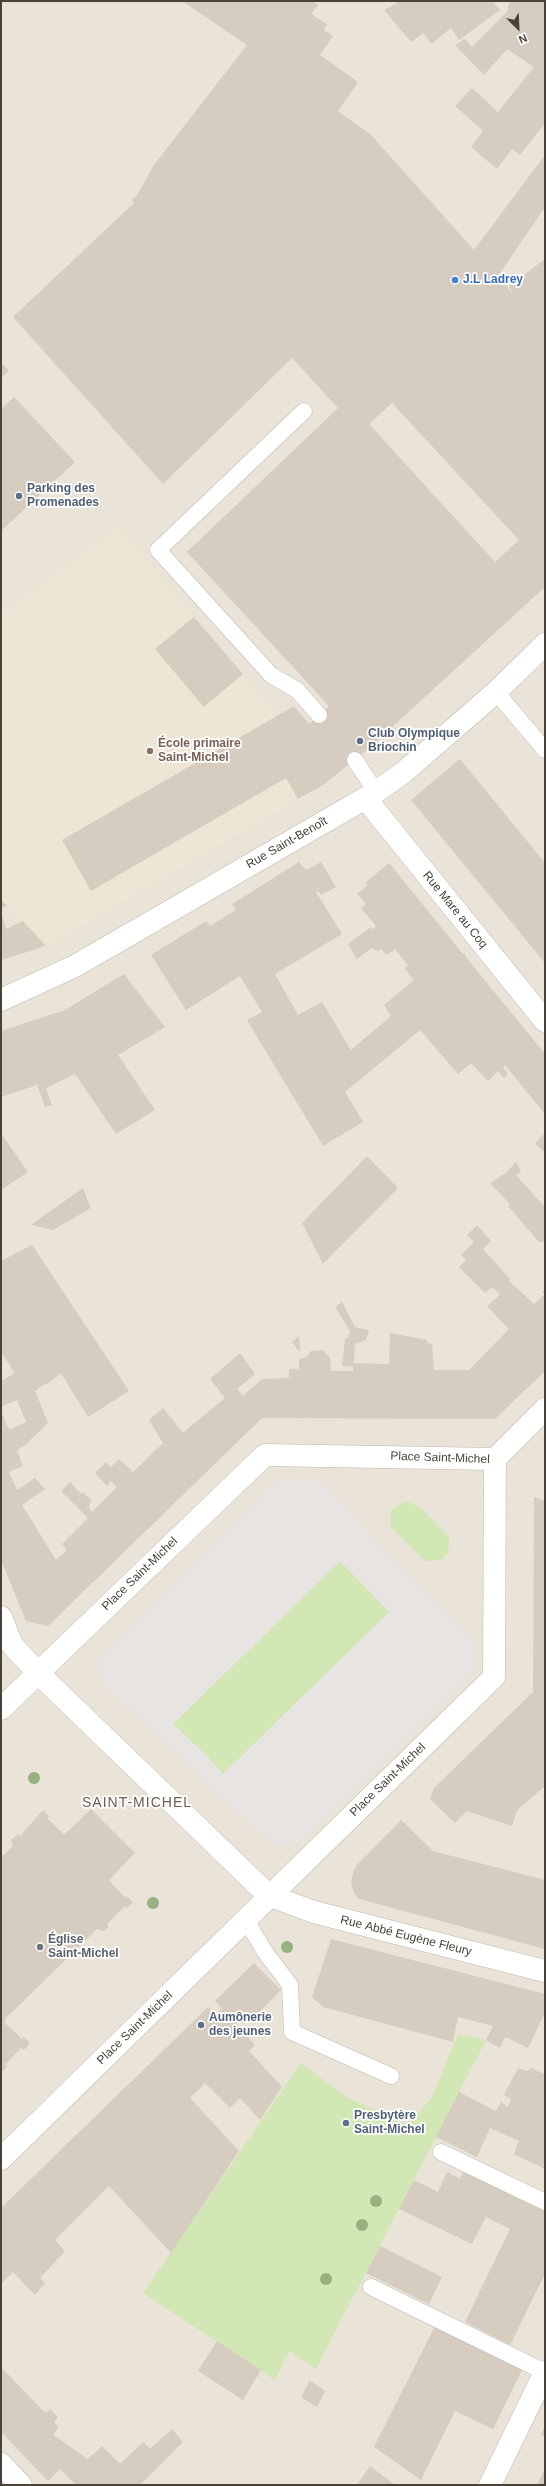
<!DOCTYPE html>
<html>
<head>
<meta charset="utf-8">
<style>
  body { margin:0 }
  #map { position:relative; width:546px; height:2486px; overflow:hidden; background:#f5f2ea; font-family:Arial,sans-serif }
  canvas { display:block }
  .frame { position:absolute; inset:0; border:2px solid #494238; pointer-events:none }
  .north { position:absolute; left:498px; top:8px; width:40px; height:40px; -webkit-text-stroke:3px #fff; paint-order:stroke; rotate:156deg; font-size:11px; font-weight:700; line-height:16px; text-align:center; color:#494238 }
  .north::after { content:''; display:block; margin:auto; width:14px; height:18px; background:#494238; clip-path:polygon(50% 0,100% 100%,50% 72%,0 100%) }
</style>
</head>
<body>
<div id="map">
<canvas width="546" height="2486"></canvas>
<div class="frame"></div>
<div class="north">N</div>
</div>
<script>
const g = document.querySelector('canvas').getContext('2d');
g.lineJoin = 'round';
function paint(path, color) { g.fillStyle = color; g.fill(path, 'evenodd'); }
const shape = rows => new Path2D(rows.map(r => 'M' + r).join(''));
function strokePath(path, color, width, dash) { g.strokeStyle = color; g.lineWidth = width; g.lineCap = dash ? 'butt' : 'round'; g.setLineDash(dash || []); g.stroke(path); }
function drawText(font, color, halo, rows, align = 'center') {
  g.font = font + ' Arial,sans-serif'; g.lineWidth = 3.5; g.setLineDash([]); g.textBaseline = 'middle'; g.strokeStyle = halo; g.fillStyle = color; for (const [text, x, y, turn = 0] of rows) {
    g.save(); g.translate(x, y); g.rotate((+turn || 0) * Math.PI / 180); g.textAlign = isNaN(turn) ? turn : align; if (halo) g.strokeText(text, 0, 0); g.fillText(text, 0, 0); g.restore();
  }
}
paint(shape([
  [1,1,545,1,545,2485,1,2485]
]), '#e9e3d8');
paint(shape([
  [119,526,276,717,323,785,46,946,1,900,1,615]
]), '#eee6d5');
paint(shape([
  [405,1501,420,1507,449,1537,448,1553,441,1560,425,1561,390,1526,391,1510],
  [340,1561,390,1612,223,1774,207,1756,204,1755,173,1724],
  [458,2034,486,2040,316,2369,290,2351,275,2380,143,2293,301,2063,346,2097,408,2125,432,2097]
]), '#d1e8b4');
paint(shape([
  [275,1481,320,1481,474,1642,475,1672,296,1846,273,1845,106,1688,96,1661],
  [340,1561,389,1612,223,1774,207,1756,173,1724]
]), '#e7e4e2');
paint(shape([
  [182,1,313,1,318,5,311,14,327,24,324,30,333,36,320,55,358,82,338,111,371,135,474,250,545,155,545,207,498,276,513,294,509,286,545,259,545,587,367,750,323,785,298,799,286,778,91,891,62,840,294,706,309,724,329,706,187,552,338,408,292,358,163,484,13,317,134,203,132,199,137,195,154,165,247,45],
  [392,403,519,540,495,562,369,424],
  [394,1,493,1,500,10,459,40,451,28,431,44,423,33,411,42,384,10,397,3],
  [510,1,545,1,545,123,520,155,512,149,497,169,471,147,483,131,455,106,472,88,498,112,534,67,507,49,484,75,455,45,465,39,472,47,507,12],
  [1,362,9,371,1,378],
  [14,397,75,462,1,531,1,409],
  [194,617,243,674,204,707,155,649],
  [460,759,545,863,545,963,411,800],
  [299,862,306,870,321,862,336,887,321,895,318,891,316,892,342,934,275,974,298,1015,322,1002,351,1050,391,1016,384,1005,414,980,404,968,408,965,395,949,387,955,381,949,378,951,372,948,357,959,348,944,371,927,372,930,376,926,361,908,366,904,357,894,368,885,365,883,389,863,463,954,465,953,465,956,545,1054,545,1114,505,1065,503,1068,508,1074,504,1078,498,1071,488,1081,471,1063,458,1074,420,1030,345,1092,363,1122,323,1146,247,1020,262,1012,240,976,186,1010,151,955,206,921,210,926,236,910,232,904],
  [1,900,7,906,1,908],
  [1,911,6,929,23,921,46,946,1,960],
  [124,974,165,1027,118,1055,155,1110,116,1134,75,1074,46,1088,52,1105,45,1107,37,1085,1,1097,1,1031,65,1010],
  [545,1133,545,1153,535,1143],
  [3,1136,28,1172,1,1190,1,1138],
  [367,1156,398,1188,323,1264,302,1223],
  [516,1162,521,1171,516,1175,545,1207,545,1242,539,1242,508,1206,510,1204,490,1183,506,1173],
  [83,1188,91,1208,53,1230,31,1225],
  [477,1225,491,1241,483,1249,510,1279,509,1281,534,1304,545,1294,542,1292,545,1289,545,1371,495,1419,262,1418,48,1626,26,1621,1,1560,1,1411,9,1430,26,1422,17,1400,1,1407,1,1381,15,1373,1,1352,1,1261,32,1245,129,1391,88,1417,61,1373,46,1385,45,1384,35,1391,48,1423,24,1446,17,1450,23,1466,9,1472,17,1490,35,1478,45,1489,22,1505,56,1560,67,1550,62,1544,88,1518,61,1491,70,1482,81,1494,83,1492,91,1500,89,1508,92,1512,117,1487,111,1481,107,1486,95,1473,106,1462,111,1467,119,1459,133,1472,163,1443,149,1420,163,1408,183,1433,191,1426,225,1398,210,1379,240,1353,255,1374,237,1389,243,1396,262,1379,289,1378,289,1369,298,1369,299,1371,299,1359,307,1357,311,1351,323,1350,330,1358,331,1371,353,1371,353,1367,342,1366,345,1339,348,1337,350,1331,335,1307,342,1302,355,1327,369,1330,366,1340,355,1344,354,1363,389,1364,390,1333,427,1340,428,1343,432,1344,434,1370,469,1370,509,1329,487,1306,500,1295,492,1287,485,1293,459,1267,466,1260,461,1255,474,1242,467,1235],
  [299,1336,300,1352,292,1342],
  [534,1497,545,1501,545,1786,517,1810,512,1826,467,1811,455,1823,430,1799,434,1788,533,1692],
  [91,1809,135,1853,109,1880,125,1898,127,1896,133,1902,127,1908,125,1906,107,1924,109,1926,104,1931,97,1929,6,2018,5,2023,22,2039,24,2037,30,2043,24,2050,21,2048,5,2065,7,2066,1,2073,1,1858,13,1846,11,1840,18,1834,20,1836,43,1810,49,1816,47,1818,64,1835],
  [401,1820,433,1851,545,1880,545,1949,359,1899,354,1893,351,1883,353,1873,357,1865],
  [331,1939,545,1994,545,2013,528,2048,505,2037,500,2048,486,2040,493,2026,458,2017,453,2042,323,2007,312,1997],
  [254,1963,281,1990,249,2023,236,2023,255,2045,249,2051,282,2087,260,2120,240,2098,230,2108,205,2083,190,2098,239,2151,171,2253,109,2186,55,2240,65,2251,40,2278,45,2283,35,2295,13,2272,1,2284,1,2208,208,2007,215,2015,222,2008,215,2001],
  [518,2068,526,2071,531,2068,544,2074,545,2078,545,2169,514,2154,519,2141,490,2128,477,2157,436,2137,459,2092,496,2111,501,2102,508,2107,511,2099,504,2095],
  [464,2170,545,2211,545,2274,510,2345,465,2322,510,2229,486,2217,472,2244,399,2209,414,2180,438,2192,447,2172,460,2179],
  [380,2246,442,2277,429,2304,366,2273],
  [435,2326,522,2370,493,2429,455,2411,421,2480,374,2447],
  [217,2341,261,2370,243,2400,198,2371],
  [1,2367,45,2413,50,2409,58,2417,54,2422,58,2427,53,2435,88,2459,102,2446,120,2464,143,2442,150,2449,172,2429,183,2442,140,2485,76,2485,60,2469,48,2481,1,2432],
  [310,2380,325,2391,317,2407,301,2397],
  [545,2426,545,2437,541,2435],
  [370,2466,395,2485,357,2485],
  [545,2469,545,2485,537,2485]
]), '#d6cdc0');
const service = shape([
  [304,411,158,550,271,675,297,690,319,715],
  [496,692,545,750],
  [355,760,376,792],
  [246,1920,265,1952,290,1985,292,2032,391,2076],
  [441,2152,545,2202],
  [371,2287,545,2372]
]);
const minor = shape([
  [366,799,545,1021],
  [1,1000,75,966,376,792,404,772,496,692,545,644],
  [1,1709,38,1673,268,1895,314,1912,545,1971],
  [1,2159,494,1677,495,1459],
  [1,2464,21,2485],
  [490,2485,545,2372]
]);
const tertiary = shape([
  [1,1617,12,1645,38,1673,265,1455,495,1459,545,1409]
]);
strokePath(service, '#c0b9ad', 17);
strokePath(minor, '#c0b9ad', 23);
strokePath(tertiary, '#c0b9ad', 23);
strokePath(service, '#fff', 16);
strokePath(minor, '#fff', 22);
strokePath(tertiary, '#fff', 22);
g.fillStyle = '#97b181';
for (const [x, y] of [
  [34,1778],
  [153,1903],
  [287,1947],
  [376,2201],
  [362,2225],
  [326,2279]
]) { g.beginPath(); g.arc(x, y, 6, 0, 2 * Math.PI); g.fill(); }
for (const [x, y, r, color] of [
  [455,280,4,"#3f7fe0"],
  [19,496,4,"#5c6f8a"],
  [360,741,4,"#5c6f8a"],
  [150,751,4,"#8d6e63"],
  [40,1947,4,"#6b7280"],
  [201,2025,4,"#5c6f8a"],
  [346,2123,4,"#5c6f8a"]
]) { const dot = new Path2D(); dot.arc(x, y, r, 0, 2 * Math.PI); g.fillStyle = color; g.fill(dot); strokePath(dot, '#fff', 1.5); }
drawText('bold 12px', '#366cbe', '#fff', [
  ["J.L Ladrey",463,280]
], 'left');
drawText('bold 12px', '#4e5e75', '#fff', [
  ["Parking des",27,489],
  ["Promenades",27,503],
  ["Club Olympique",368,734],
  ["Briochin",368,748],
  ["Aumônerie",209,2018],
  ["des jeunes",209,2032],
  ["Presbytère",354,2116],
  ["Saint-Michel",354,2130]
], 'left');
drawText('bold 12px', '#785e54', '#fff', [
  ["École primaire",158,744],
  ["Saint-Michel",158,758]
], 'left');
drawText('12px', '#494238', '#fff', [
  ["Rue Saint-Benoît",287,843,-30],
  ["Rue Mare au Coq",455,910,51],
  ["Place Saint-Michel",440,1458,2],
  ["Place Saint-Michel",140,1574,-44],
  ["Place Saint-Michel",388,1780,-44],
  ["Rue Abbé Eugène Fleury",406,1936,14],
  ["Place Saint-Michel",135,2028,-44]
]);
drawText('bold 12px', '#5b616d', '#fff', [
  ["Église",48,1940],
  ["Saint-Michel",48,1954]
], 'left');
g.letterSpacing = '1px';
drawText('14px', '#6c604f', '#fff', [
  ["SAINT-MICHEL",137,1803]
]);
g.letterSpacing = '0px';
</script>
</body>
</html>
